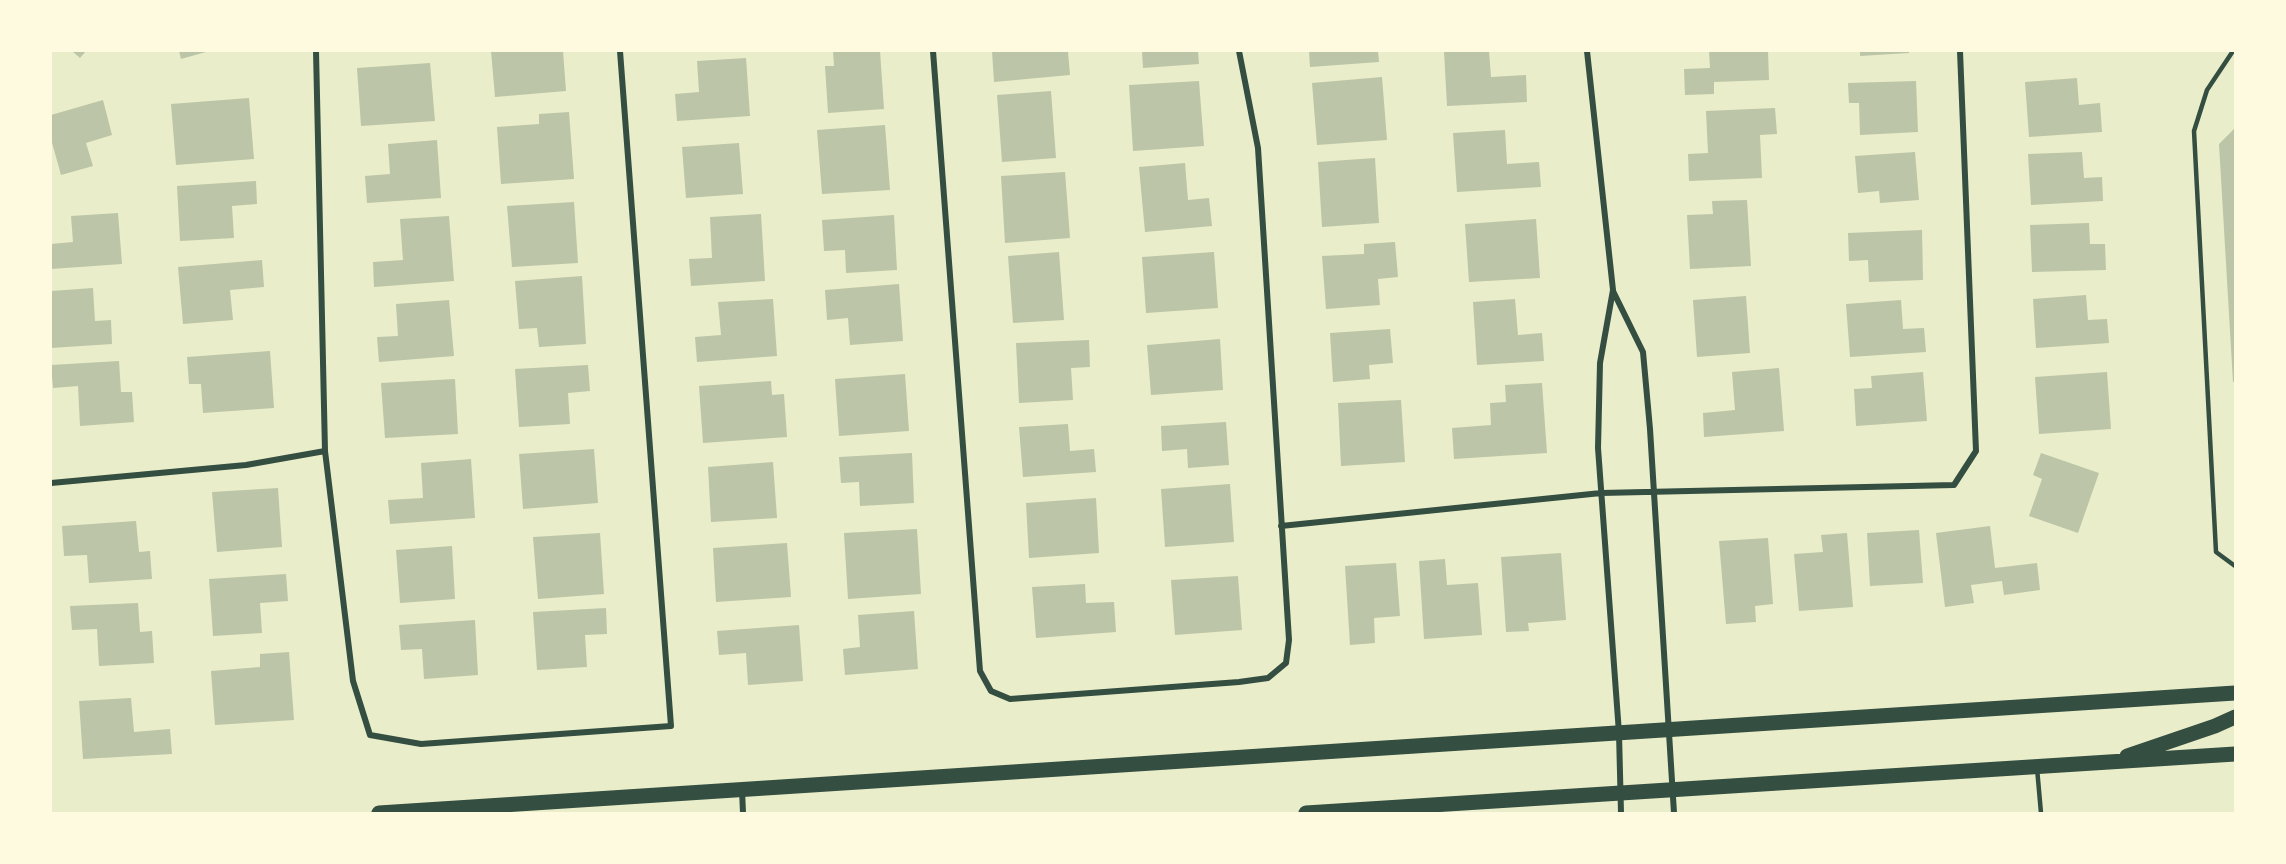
<!DOCTYPE html>
<html>
<head>
<meta charset="utf-8">
<style>
  body { margin:0 }
  #map { position:relative; width:2286px; height:864px; overflow:hidden; background:#e9edc9; font-family:Quicksand,sans-serif }
  canvas { display:block }
  .frame { position:absolute; inset:0; border:52px solid #fefae0; pointer-events:none }
</style>
</head>
<body>
<div id="map">
<canvas width="2286" height="864"></canvas>
<div class="frame"></div>
</div>
<script>
const g = document.querySelector('canvas').getContext('2d');
g.lineJoin = 'round';
function paint(path, color) { g.fillStyle = color; g.fill(path, 'evenodd'); }
const shape = rows => new Path2D(rows.map(r => 'M' + r).join(''));
function strokePath(path, color, width, dash) { g.strokeStyle = color; g.lineWidth = width; g.lineCap = dash ? 'butt' : 'round'; g.setLineDash(dash || []); g.stroke(path); }
paint(shape([
  [72,51,86,51,80,58],
  [179,51,206,51,206,52,181,59],
  [491,51,563,51,566,91,495,97],
  [833,51,880,51,884,109,828,113,825,66,834,66],
  [992,51,1068,52,1070,75,994,82],
  [1142,51,1198,51,1199,64,1143,68],
  [1309,51,1378,51,1379,62,1310,67],
  [1444,51,1489,51,1491,77,1526,75,1527,102,1447,106],
  [1709,51,1768,51,1769,80,1714,82,1714,94,1685,95,1684,69,1710,68],
  [1860,51,1909,51,1909,53,1860,56],
  [746,58,750,116,677,121,675,94,699,92,697,61],
  [430,63,435,121,361,126,357,68],
  [1382,77,1387,140,1317,145,1312,83],
  [2077,78,2079,105,2100,103,2102,132,2029,137,2025,82],
  [1199,81,1204,146,1133,151,1129,85],
  [1916,81,1918,132,1860,135,1859,103,1849,103,1848,83],
  [1051,91,1056,158,1002,162,997,95],
  [249,98,254,159,176,165,171,104],
  [103,100,112,135,86,143,93,166,61,175,51,139,51,115],
  [1775,108,1777,134,1760,135,1762,178,1689,181,1688,154,1708,153,1706,111],
  [569,112,574,179,501,184,497,127,539,124,539,114],
  [885,125,890,190,822,194,817,130],
  [2235,128,2235,382,2233,382,2219,144],
  [1505,130,1507,164,1539,162,1541,187,1457,192,1453,133],
  [437,140,441,198,367,203,365,176,390,174,388,144],
  [739,143,743,194,686,198,682,147],
  [1915,152,1919,200,1880,203,1879,191,1858,193,1855,156],
  [2082,152,2084,178,2102,177,2103,201,2031,205,2028,154],
  [1375,158,1379,223,1322,227,1318,162],
  [1185,163,1188,200,1209,198,1212,226,1145,232,1139,167],
  [1065,172,1070,238,1005,243,1001,176],
  [256,181,257,204,232,206,234,238,180,241,177,186],
  [1747,200,1751,266,1690,269,1687,215,1713,214,1712,201],
  [574,202,578,263,512,267,507,206],
  [118,213,122,264,51,269,51,244,73,242,71,216],
  [761,214,765,281,691,286,689,259,712,258,710,217],
  [894,215,897,270,846,273,845,250,824,251,822,220],
  [449,216,454,281,374,287,373,262,403,260,400,219],
  [1536,219,1540,278,1469,282,1465,224],
  [2089,223,2090,244,2105,244,2106,270,2032,272,2030,225],
  [1922,230,1923,280,1869,282,1868,260,1849,261,1848,233],
  [1395,242,1398,277,1378,279,1380,305,1326,309,1322,256,1364,254,1364,244],
  [1059,252,1064,320,1013,323,1008,256],
  [1214,252,1218,308,1146,313,1142,257],
  [262,260,264,287,230,290,233,320,183,324,178,267],
  [582,276,586,344,539,347,537,328,519,329,515,281],
  [899,284,903,341,850,345,848,318,827,320,825,290],
  [93,288,95,321,111,320,112,344,51,348,51,291],
  [2086,295,2088,320,2107,319,2109,343,2036,348,2033,299],
  [1746,296,1750,353,1697,357,1693,300],
  [773,299,777,356,697,362,695,337,721,335,718,302],
  [1515,299,1518,335,1542,333,1544,361,1477,365,1473,302],
  [449,300,454,356,379,362,377,337,398,336,396,304],
  [1901,300,1903,329,1924,328,1926,352,1850,357,1846,304],
  [1390,329,1393,363,1369,365,1370,379,1333,382,1330,333],
  [1220,339,1223,390,1151,395,1147,345],
  [1089,340,1090,367,1071,368,1073,400,1019,403,1016,343],
  [270,351,274,408,203,413,201,384,189,384,187,357],
  [119,361,121,392,132,392,134,422,80,426,78,386,53,388,51,365],
  [588,365,590,391,568,393,570,424,519,427,515,369],
  [1779,368,1784,431,1704,437,1703,413,1735,410,1732,372],
  [1923,372,1927,421,1856,426,1854,389,1872,388,1871,376],
  [2107,372,2111,429,2039,434,2035,377],
  [905,374,909,431,839,436,835,379],
  [455,379,458,434,385,438,381,383],
  [771,381,772,395,784,394,787,437,703,443,699,386],
  [1542,383,1547,453,1454,459,1452,428,1491,425,1490,403,1506,402,1505,385],
  [1401,400,1405,462,1341,466,1338,403],
  [1226,422,1229,465,1188,468,1187,449,1162,451,1161,426],
  [1068,424,1070,451,1094,449,1096,472,1023,477,1019,427],
  [594,449,598,503,523,509,519,454],
  [912,453,914,503,860,506,859,482,841,483,839,457],
  [2041,453,2099,473,2078,533,2029,516,2042,479,2033,475],
  [471,459,475,518,390,524,388,500,423,498,421,463],
  [773,462,777,518,711,522,708,467],
  [1230,484,1234,542,1165,547,1161,489],
  [278,488,282,547,217,552,212,492],
  [1096,498,1099,553,1029,558,1026,503],
  [136,521,139,552,150,551,152,579,89,583,87,555,64,556,62,526],
  [1990,526,1995,568,2037,563,2040,590,2004,595,2002,581,1971,585,1974,603,1945,607,1936,533],
  [917,529,921,594,848,599,844,533],
  [1919,530,1923,583,1870,586,1867,533],
  [600,533,604,594,538,599,533,537],
  [1847,533,1853,607,1799,611,1794,554,1823,552,1821,535],
  [1768,538,1773,604,1755,606,1756,622,1726,624,1719,541],
  [787,543,791,597,716,602,713,548],
  [452,546,455,599,400,603,396,550],
  [1561,553,1566,620,1528,623,1529,631,1506,632,1501,557],
  [1445,559,1447,585,1478,583,1482,635,1424,639,1419,561],
  [1396,563,1400,616,1374,618,1375,643,1350,645,1345,566],
  [286,574,288,601,260,603,262,633,213,636,209,579],
  [1238,576,1242,630,1175,635,1171,580],
  [1085,584,1086,603,1114,602,1116,632,1036,638,1032,587],
  [138,603,140,632,152,631,154,663,99,666,97,629,72,630,70,606],
  [606,608,607,634,585,635,587,667,537,670,533,612],
  [914,611,918,669,845,675,843,649,860,647,858,615],
  [475,620,478,675,424,679,422,649,401,650,399,625],
  [799,625,803,681,748,685,746,653,719,655,717,631],
  [289,652,294,720,215,725,211,671,260,667,260,654],
  [131,698,134,732,170,729,172,754,83,759,79,701]
]), '#bcc5a7');
strokePath(shape([
  [2233,51,2207,90,2194,131,2216,552,2235,566],
  [2037,768,2041,813]
]), '#344e41', 4.5);
strokePath(shape([
  [316,51,325,451,353,681,370,735,421,744,671,726,620,51],
  [933,51,980,671,991,691,1010,699,1239,682,1268,678,1286,663,1289,640,1258,148,1239,51],
  [1587,51,1613,290,1600,363,1598,448,1619,733,1621,813],
  [1613,291,1643,352,1650,429,1674,813],
  [51,483,246,465,325,451],
  [1281,526,1601,493,1954,485,1976,451,1960,51],
  [742,790,743,813]
]), '#344e41', 6);
strokePath(shape([
  [2127,756,2215,726,2235,717],
  [379,813,2235,693],
  [1306,813,2235,754]
]), '#344e41', 15);
</script>
</body>
</html>
